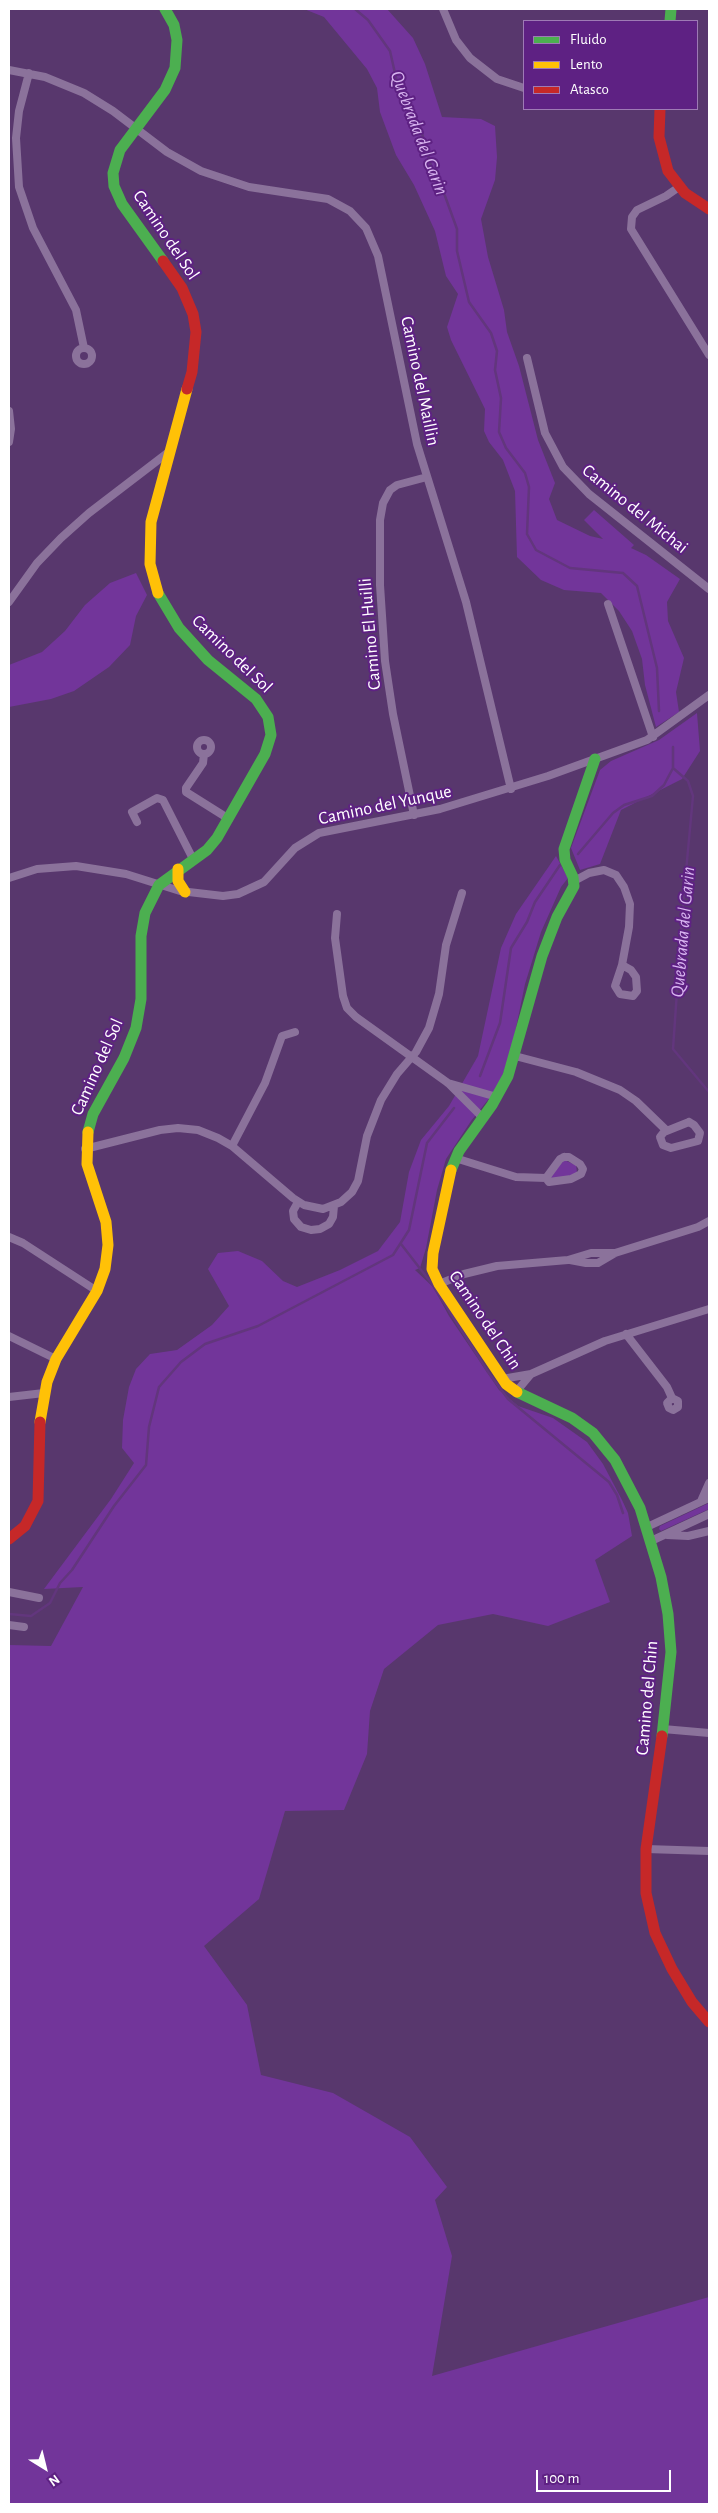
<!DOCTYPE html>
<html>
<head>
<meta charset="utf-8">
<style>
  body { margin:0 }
  #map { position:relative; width:718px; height:2513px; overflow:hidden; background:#58376d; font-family:"Alegreya Sans",sans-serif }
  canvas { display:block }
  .frame { position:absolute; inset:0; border:10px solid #fff; pointer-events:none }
  .legend { position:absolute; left:523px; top:20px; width:175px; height:90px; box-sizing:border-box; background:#5e2183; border:1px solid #9e7ab5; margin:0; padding:6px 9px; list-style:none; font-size:15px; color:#fff }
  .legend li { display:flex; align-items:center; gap:10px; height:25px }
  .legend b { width:25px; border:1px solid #9e7ab5 }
  .north { position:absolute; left:20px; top:2443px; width:50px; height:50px; -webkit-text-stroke:4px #5e2183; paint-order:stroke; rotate:144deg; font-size:14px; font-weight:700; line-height:20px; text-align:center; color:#fff }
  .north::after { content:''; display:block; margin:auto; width:18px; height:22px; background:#fff; clip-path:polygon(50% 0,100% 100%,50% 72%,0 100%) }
  .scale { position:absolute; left:536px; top:2470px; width:135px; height:22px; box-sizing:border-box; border:2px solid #fff; border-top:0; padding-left:6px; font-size:15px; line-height:18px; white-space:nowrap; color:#fff; -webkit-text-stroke:4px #5e2183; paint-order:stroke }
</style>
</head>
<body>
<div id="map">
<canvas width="718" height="2513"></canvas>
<div class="frame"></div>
<ul class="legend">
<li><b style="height:6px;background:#4caf50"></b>Fluido</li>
<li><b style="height:6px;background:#ffc107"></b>Lento</li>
<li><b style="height:6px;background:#c62828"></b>Atasco</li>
</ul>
<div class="north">N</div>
<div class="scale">100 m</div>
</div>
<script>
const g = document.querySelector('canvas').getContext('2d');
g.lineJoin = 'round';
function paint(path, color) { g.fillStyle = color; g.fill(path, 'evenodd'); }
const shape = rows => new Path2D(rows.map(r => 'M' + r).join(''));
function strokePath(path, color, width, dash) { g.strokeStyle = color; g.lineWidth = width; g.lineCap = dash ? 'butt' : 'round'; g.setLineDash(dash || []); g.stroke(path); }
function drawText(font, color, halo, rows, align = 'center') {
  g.font = font + ' "Alegreya Sans",sans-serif'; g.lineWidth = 4; g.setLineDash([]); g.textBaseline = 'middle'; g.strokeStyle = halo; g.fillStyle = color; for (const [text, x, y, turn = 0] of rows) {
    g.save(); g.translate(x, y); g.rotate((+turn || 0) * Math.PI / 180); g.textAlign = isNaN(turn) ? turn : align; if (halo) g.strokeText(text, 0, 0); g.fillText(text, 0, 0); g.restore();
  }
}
paint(shape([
  [304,9,387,9,413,38,425,64,442,117,481,119,495,126,497,157,495,180,481,219,488,257,504,310,507,332,519,366,538,440,555,483,549,499,557,520,590,536,603,539,584,520,594,510,634,545,631,548,646,555,680,579,667,602,668,621,684,658,676,692,679,712,656,727,645,685,642,659,632,631,619,611,601,593,564,590,541,580,517,557,515,491,503,460,489,442,484,431,485,409,451,340,447,327,458,294,446,276,435,231,414,185,396,155,380,112,377,88,367,69,324,17],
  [136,573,147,595,136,616,130,645,109,667,74,691,51,699,9,707,9,665,42,652,65,631,85,605,110,583],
  [697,713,700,751,682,779,621,810,600,864,580,870,571,848,600,770,611,761,659,740],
  [556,856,568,878,561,887,541,932,525,984,512,1047,499,1086,471,1121,446,1159,437,1190,426,1248,420,1268,415,1270,433,1287,449,1316,499,1390,518,1406,553,1418,587,1442,603,1464,622,1500,628,1513,632,1536,595,1560,610,1602,548,1626,493,1614,438,1625,384,1669,370,1711,367,1754,344,1810,285,1811,259,1899,204,1946,247,2005,261,2075,333,2093,410,2137,447,2187,435,2200,452,2256,432,2376,709,2297,709,2504,9,2504,9,1645,51,1646,83,1587,44,1589,111,1499,134,1463,122,1448,123,1420,129,1387,136,1369,150,1354,177,1350,212,1325,229,1306,208,1269,218,1253,238,1251,262,1261,283,1281,297,1287,340,1270,378,1251,400,1222,409,1172,421,1140,449,1106,478,1056,501,948,516,914],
  [564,1160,576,1165,577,1173,571,1176,550,1180,550,1177],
  [709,1503,709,1509,661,1531,659,1529,660,1526]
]), '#72359a');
strokePath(shape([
  [355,9,368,20,390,51,399,91,420,126,433,173,445,196,457,229,457,251,469,302,491,333,497,351,495,370,501,398,499,432,506,448,525,473,529,487,527,534,536,550,570,568,623,573,637,586,657,668,659,711],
  [673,768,688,781,693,796,683,904,673,1049,709,1092],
  [578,854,613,813,624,805,652,796,664,785,673,768,673,747],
  [480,1076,500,1023,511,948,527,922,535,902,560,865],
  [401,1244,432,1284,488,1372,508,1399,609,1482,617,1495,623,1513],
  [9,1614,31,1616,50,1603,60,1583,72,1570,114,1506,146,1465,149,1427,159,1387,181,1362,205,1344,258,1326,393,1255,409,1230,427,1143,454,1108]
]), '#62367d', 2.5);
strokePath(shape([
  [443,9,456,40,470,58,497,79,524,88],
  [9,70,45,77,84,93,113,111,167,152,201,171,249,187,328,199,350,211,366,228,378,256,417,444,466,602,511,789],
  [29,73,19,111,16,138,19,187,33,228,76,310,84,348],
  [679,187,666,196,637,210,632,217,631,229,709,355],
  '76 356a8 8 0 1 1 16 0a8 8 0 1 1-16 0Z',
  [527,358,545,433,563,467,589,494,709,589],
  [9,411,11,429,9,442],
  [9,602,37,563,61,538,89,513,170,451],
  [608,604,653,737],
  '197 747a7 7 0 1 1 14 0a7 7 0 1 1-14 0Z',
  [204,754,203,763,186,788,186,792,229,819],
  [414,815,393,714,385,661,380,585,380,520,383,503,390,490,397,485,427,477],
  [137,822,132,812,157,798,163,800,193,859],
  [9,878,37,869,76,866,126,874,180,891,223,896,238,894,264,882,295,848,319,833,440,809,548,776,647,740,709,695],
  [574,881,589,873,604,870,616,875,624,887,630,904,629,927,622,965,615,986,620,994,633,996,637,991,636,977,631,970,622,965],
  [337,914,335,938,343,996,347,1008,356,1017,448,1083,483,1118],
  [515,1056,576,1072,620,1090,636,1101,666,1130],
  [448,1083,497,1097],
  [689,1122,694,1125,700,1133,698,1141,671,1148,663,1145,660,1137,664,1132,689,1122],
  [232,1146,265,1083,282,1036,295,1032],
  [85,1149,160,1130,178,1128,198,1130,218,1138,232,1146,293,1198,304,1205,323,1209,341,1202,352,1192,358,1181,367,1136,381,1100,397,1074,416,1052,429,1028,439,994,446,945,462,893],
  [564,1157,569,1157,580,1164,583,1169,581,1174,571,1179,549,1182,546,1178,560,1159,564,1157],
  [455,1158,516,1177,546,1178],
  [298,1202,293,1211,294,1219,301,1227,311,1230,320,1229,329,1224,333,1217,334,1206],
  [9,1237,23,1243,97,1291],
  [570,1260,586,1263,598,1263,615,1253,698,1227,709,1221],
  [439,1284,464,1274,497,1266,568,1260,591,1253,615,1253],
  [626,1334,667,1387,672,1398,678,1401,678,1407,673,1410,669,1408,667,1403,672,1398],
  [9,1336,56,1359],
  [502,1379,531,1374,605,1341,709,1309],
  [516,1392,531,1374],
  [9,1397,44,1393],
  [701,1501,709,1483],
  [647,1527,709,1498],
  [667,1535,688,1536,709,1531],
  [651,1541,709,1514],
  [9,1592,39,1598],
  [9,1625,24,1627],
  [663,1729,709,1733],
  [646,1849,709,1851]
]), '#8b729b', 8);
strokePath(shape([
  [670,21,671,9],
  [163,261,122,204,114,186,113,173,120,150,165,90,175,68,177,40,174,25,165,9],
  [88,1132,93,1114,124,1058,136,1028,141,999,141,936,145,913,159,885,207,850,217,838,265,754,271,735,268,717,256,699,208,660,179,628,158,593],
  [451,1170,459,1151,492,1105,508,1076,542,956,557,917,574,886,573,877,565,860,564,849,595,759],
  [517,1392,572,1418,593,1433,615,1460,640,1508,661,1577,668,1614,671,1652,662,1736]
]), '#4caf50', 11);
strokePath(shape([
  [158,593,150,564,151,522,187,389],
  [178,869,178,881,185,892],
  [451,1170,433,1253,432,1269,439,1284,506,1384,517,1392],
  [40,1422,47,1382,56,1359,97,1291,105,1269,108,1245,106,1222,87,1164,88,1132]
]), '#ffc107', 11);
strokePath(shape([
  [660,109,659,137,668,171,685,193,709,209],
  [163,261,182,288,193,314,196,332,192,372,187,389],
  [9,1539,25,1526,38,1501,40,1422],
  [662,1736,646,1849,646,1893,655,1933,672,1969,692,2002,709,2022]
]), '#c62828', 11);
drawText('18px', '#fff', '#5e2183', [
  ["Camino del Sol",166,235,56],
  ["Camino del Maillin",420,381,78],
  ["Camino del Michai",635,509,39],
  ["Camino El Huilli",370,634,-95],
  ["Camino del Sol",232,654,44],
  ["Camino del Yunque",385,805,-12],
  ["Camino del Sol",97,1067,-66],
  ["Camino del Chin",485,1320,56],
  ["Camino del Chin",647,1698,-85]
]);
drawText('italic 19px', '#d8b4f0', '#5e2183', [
  ["Quebrada del Garin",419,133,69],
  ["Quebrada del Garin",683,932,-85]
]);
</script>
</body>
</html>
